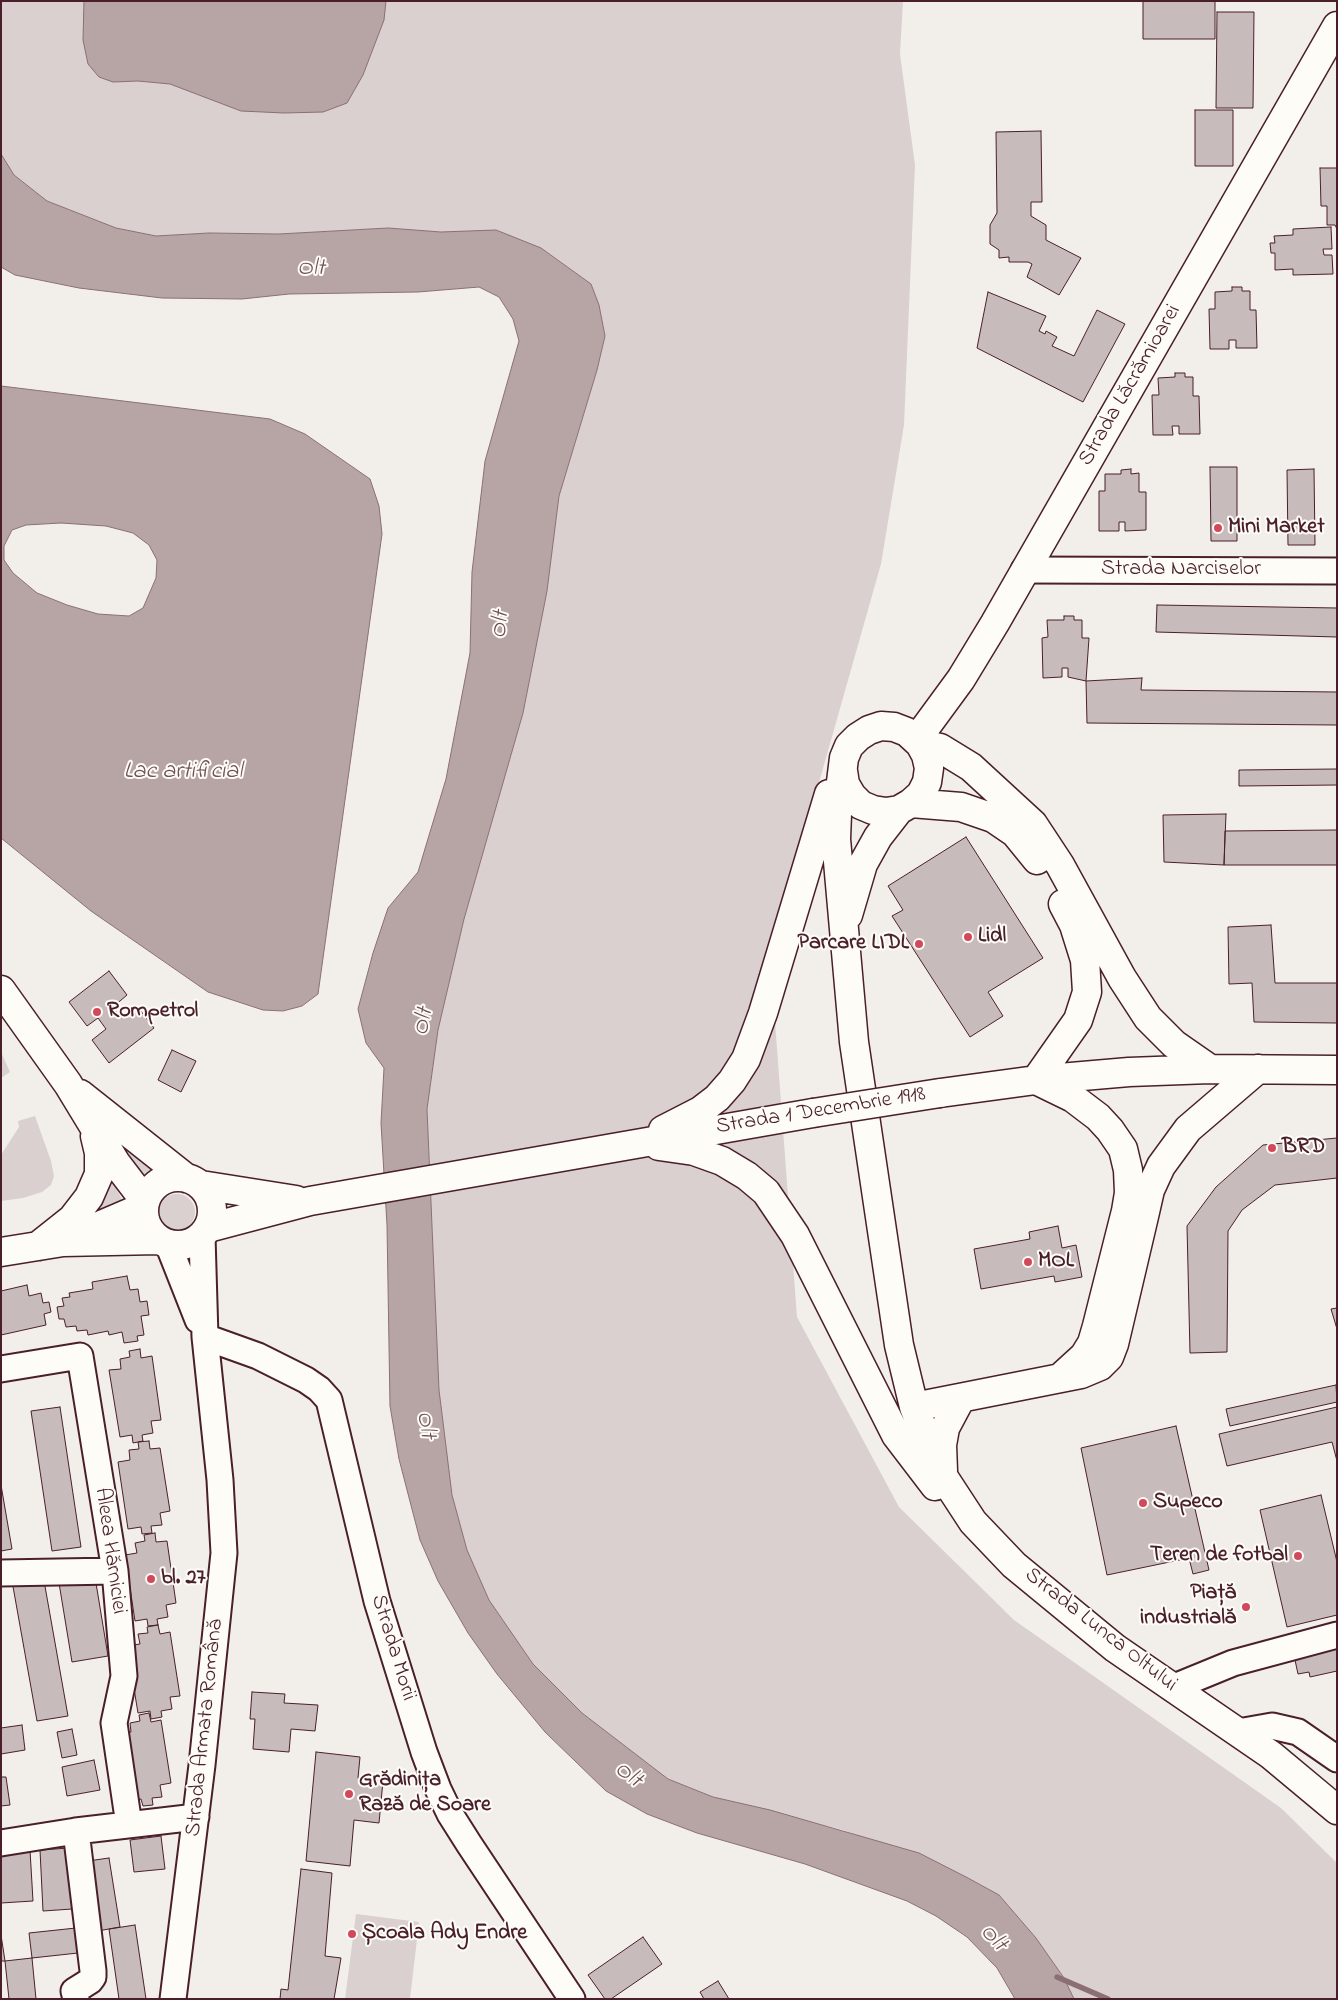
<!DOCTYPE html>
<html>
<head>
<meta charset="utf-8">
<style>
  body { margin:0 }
  #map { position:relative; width:1338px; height:2000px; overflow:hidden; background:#f2efeb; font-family:"Indie Flower",sans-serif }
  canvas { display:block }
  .frame { position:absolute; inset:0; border:2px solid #4a1f2b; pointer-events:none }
</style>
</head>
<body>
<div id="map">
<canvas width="1338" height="2000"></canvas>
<div class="frame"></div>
</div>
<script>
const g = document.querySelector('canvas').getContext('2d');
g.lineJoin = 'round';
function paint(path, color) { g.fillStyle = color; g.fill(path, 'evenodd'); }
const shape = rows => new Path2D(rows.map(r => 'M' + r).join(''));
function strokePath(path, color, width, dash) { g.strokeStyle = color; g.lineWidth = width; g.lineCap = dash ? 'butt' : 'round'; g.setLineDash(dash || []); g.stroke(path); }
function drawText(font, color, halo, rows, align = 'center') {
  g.font = font + ' "Indie Flower",sans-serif'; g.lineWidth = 4; g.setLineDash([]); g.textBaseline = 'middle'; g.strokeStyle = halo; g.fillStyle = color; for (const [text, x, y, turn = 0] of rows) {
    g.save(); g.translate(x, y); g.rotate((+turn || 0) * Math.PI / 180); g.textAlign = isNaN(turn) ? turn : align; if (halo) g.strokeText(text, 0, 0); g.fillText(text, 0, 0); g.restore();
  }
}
paint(shape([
  [1,1,903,1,900,54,915,165,904,425,881,564,770,955,797,1317,899,1507,1014,1620,1281,1808,1337,1863,1337,1999,1074,1999,1064,1978,1036,1938,999,1895,968,1878,843,1830,713,1797,668,1779,582,1713,533,1664,489,1600,467,1550,452,1495,446,1453,439,1390,427,1109,438,1030,464,919,523,713,547,591,559,496,597,370,605,336,599,305,591,284,541,248,441,232,388,228,279,234,209,233,156,236,116,228,47,201,14,175,1,154],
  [1,1052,10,1072,1,1078],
  [35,1116,51,1161,54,1176,51,1185,42,1192,23,1198,1,1201,1,1155,19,1127,18,1121],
  [110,1128,158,1170,138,1181],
  [107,1169,125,1206,89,1217],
  '159 1212a18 18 0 1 1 36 0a18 18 0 1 1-36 0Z',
  [356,1914,419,1922,410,1999,345,1999]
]), '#d9d0cf');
const water = shape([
  [84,1,386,1,384,20,363,75,347,103,323,112,284,113,241,111,170,84,138,81,113,82,99,77,88,64,83,40,84,1],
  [1,154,14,175,47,201,116,228,156,236,209,233,279,234,388,228,441,232,496,230,541,248,591,284,599,305,605,336,597,370,559,496,547,591,523,713,464,919,438,1030,427,1109,439,1390,452,1495,467,1550,489,1600,533,1664,582,1713,668,1779,713,1797,770,1810,919,1853,968,1878,999,1895,1036,1938,1064,1978,1074,1999,1015,1999,997,1968,967,1937,936,1916,907,1901,805,1864,697,1833,647,1814,606,1791,545,1732,497,1674,468,1633,438,1581,420,1540,399,1459,390,1406,387,1225,381,1123,384,1068,366,1043,358,1009,373,953,388,908,418,872,446,779,470,653,472,572,485,461,519,341,513,319,499,297,479,287,418,292,289,294,242,299,162,298,79,288,15,275,1,267,1,154],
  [1,386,270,419,305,434,370,479,379,506,382,534,318,994,302,1006,283,1011,263,1010,208,992,91,911,1,838,1,386],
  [61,523,106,526,133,533,149,545,157,560,156,578,143,608,129,616,98,614,67,605,37,593,13,573,4,560,4,546,12,530,26,525,61,523]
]);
paint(water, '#b7a5a6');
strokePath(water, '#8b6f75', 1);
strokePath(shape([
  [1057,1977,1108,1999]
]), '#8b6f75', 5.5);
const building = shape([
  [1143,1,1215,1,1215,39,1143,39,1143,1],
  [1217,12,1254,12,1253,108,1216,108,1217,12],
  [1195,110,1233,110,1233,166,1195,166,1195,110],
  [1041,131,1042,202,1031,202,1031,216,1046,225,1046,240,1081,258,1059,295,1027,277,1032,264,1028,262,1009,262,1009,257,999,258,999,250,990,244,990,225,997,213,996,132,1041,131],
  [1320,168,1337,168,1337,229,1335,225,1327,225,1327,206,1321,206,1320,168],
  [1331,227,1332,249,1323,249,1324,255,1332,255,1333,274,1293,275,1293,269,1275,270,1275,253,1271,253,1270,243,1275,243,1274,236,1293,235,1293,229,1331,227],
  [1232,287,1242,287,1242,291,1250,291,1250,310,1256,310,1257,348,1236,348,1236,340,1229,340,1229,349,1210,349,1209,309,1215,309,1215,292,1232,291,1232,287],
  [988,292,1046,316,1039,331,1045,334,1046,331,1057,337,1052,346,1074,356,1097,310,1125,324,1083,402,977,348,988,292],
  [1175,373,1185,373,1185,377,1193,377,1193,396,1199,396,1200,434,1179,434,1179,426,1172,426,1173,435,1153,435,1152,395,1159,395,1158,378,1175,377,1175,373],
  [1210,467,1237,467,1237,541,1211,541,1210,467],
  [1131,469,1131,474,1139,473,1139,492,1146,492,1146,530,1125,531,1125,522,1119,522,1119,531,1099,531,1099,491,1105,491,1105,474,1121,474,1121,470,1131,469],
  [1314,469,1315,545,1288,545,1287,470,1314,469],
  [1157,605,1337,608,1337,637,1156,632,1157,605],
  [1064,616,1074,616,1074,620,1082,620,1082,638,1089,638,1086,681,1068,677,1068,668,1062,668,1062,677,1043,678,1042,638,1048,637,1047,620,1064,620,1064,616],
  [1142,678,1141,690,1337,692,1337,725,1087,723,1086,681,1142,678],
  [1337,769,1337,785,1239,786,1239,770,1337,769],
  [1226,814,1224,865,1164,862,1163,815,1226,814],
  [1337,830,1337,865,1224,865,1225,831,1337,830],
  [966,837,1043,958,988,992,1003,1016,970,1037,892,916,903,910,888,886,966,837],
  [1271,925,1275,983,1337,983,1337,1023,1254,1022,1252,983,1229,984,1228,927,1271,925],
  [109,971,127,995,113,1007,121,1018,137,1006,154,1028,109,1063,92,1040,106,1029,98,1018,87,1026,69,1002,109,971],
  [172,1050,196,1061,181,1092,158,1080,172,1050],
  [1337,1138,1337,1178,1275,1185,1242,1210,1228,1231,1227,1352,1190,1353,1187,1226,1216,1187,1263,1145,1337,1138],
  [1058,1226,1062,1248,1076,1245,1082,1277,1055,1282,1054,1276,981,1289,974,1249,1030,1239,1029,1232,1058,1226],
  [127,1276,130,1290,138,1289,140,1302,147,1301,149,1315,141,1316,144,1335,137,1336,138,1341,124,1343,122,1332,109,1335,108,1331,88,1335,87,1330,77,1331,76,1326,66,1327,64,1319,59,1319,57,1307,64,1306,62,1298,70,1297,69,1293,93,1289,92,1282,127,1276],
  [27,1285,29,1296,41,1293,43,1303,49,1302,51,1312,44,1314,46,1325,1,1335,1,1291,27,1285],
  [1337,1308,1337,1329,1331,1309,1337,1308],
  [140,1349,141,1358,152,1356,161,1420,151,1421,153,1433,142,1435,143,1441,133,1443,132,1435,120,1437,109,1370,121,1369,120,1359,130,1357,129,1351,140,1349],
  [1336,1385,1337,1402,1230,1426,1226,1409,1336,1385],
  [60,1407,81,1547,52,1551,31,1411,60,1407],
  [1337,1407,1337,1461,1332,1442,1227,1466,1219,1434,1337,1407],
  [1176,1426,1209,1570,1193,1574,1189,1558,1107,1575,1081,1448,1176,1426],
  [149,1441,150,1449,160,1448,170,1511,160,1513,162,1525,151,1526,152,1533,142,1534,141,1527,128,1529,118,1462,130,1460,129,1450,139,1449,138,1442,149,1441],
  [1,1485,12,1549,1,1551,1,1485],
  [1321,1495,1337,1562,1337,1615,1287,1627,1260,1510,1321,1495],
  [155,1533,156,1542,167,1541,176,1603,166,1605,168,1617,157,1619,158,1625,148,1626,147,1619,135,1621,125,1555,137,1553,135,1543,145,1541,144,1535,155,1533],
  [43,1575,68,1716,37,1721,12,1581,43,1575],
  [95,1577,108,1656,72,1662,59,1583,95,1577],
  [158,1625,160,1634,170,1632,180,1696,170,1697,172,1709,161,1711,162,1717,151,1719,150,1711,138,1713,127,1646,140,1644,138,1634,148,1633,147,1627,158,1625],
  [1337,1642,1337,1671,1310,1677,1309,1672,1298,1674,1295,1660,1307,1657,1305,1649,1337,1642],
  [252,1692,285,1694,284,1703,318,1705,315,1731,291,1729,289,1752,253,1749,255,1719,250,1719,252,1692],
  [149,1713,151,1722,161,1720,171,1783,160,1785,162,1797,152,1798,153,1805,143,1806,141,1799,130,1801,119,1734,131,1732,130,1723,140,1721,139,1715,149,1713],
  [22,1725,25,1750,1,1754,1,1728,22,1725],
  [72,1729,77,1755,62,1758,57,1732,72,1729],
  [316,1752,360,1757,358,1778,383,1781,379,1823,354,1820,350,1866,306,1861,316,1752],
  [94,1760,100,1790,67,1796,62,1767,94,1760],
  [1,1777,6,1777,10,1805,1,1806,1,1777],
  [161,1836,165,1869,134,1872,130,1840,161,1836],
  [69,1848,72,1909,43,1911,40,1850,69,1848],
  [30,1850,33,1901,1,1903,1,1852,30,1850],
  [109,1858,120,1927,92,1932,81,1862,109,1858],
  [301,1869,332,1873,325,1956,341,1958,334,1999,280,1999,281,1989,288,1990,301,1869],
  [135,1925,146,1999,119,1999,109,1929,135,1925],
  [76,1928,78,1953,32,1958,29,1933,76,1928],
  [1,1935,5,1961,1,1961,1,1935],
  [643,1937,662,1964,611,1999,605,1999,588,1975,643,1937],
  [32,1958,36,1999,9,1999,5,1961,32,1958],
  [718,1981,729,1999,704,1999,700,1992,718,1981]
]);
paint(building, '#c8bbbb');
strokePath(building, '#4a1f2b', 1);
const minor = shape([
  [1024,570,1337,571],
  [168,1244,198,1320],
  [205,1337,258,1356,306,1380,319,1389,329,1400,377,1601,424,1752,438,1789,450,1814,469,1844,572,1999],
  [1,1369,80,1356,115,1571,124,1676,114,1723,129,1825],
  [1,1573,115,1571],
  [1172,1688,1233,1663,1337,1635],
  [1238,1732,1272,1726,1298,1732,1337,1759],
  [1,1843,76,1831,196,1817],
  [76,1999,74,1991,90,1981,93,1977,93,1971,76,1831],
  [173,1999,202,1765,224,1553,220,1480,205,1337,202,1236]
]);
const major = shape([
  [917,739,961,679,995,623,1337,26],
  [920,744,940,748,971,767,1033,824,1060,865,1122,978,1148,1018,1174,1044,1210,1069],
  [843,771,845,784,852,796,861,805,873,810,886,812,899,810,911,803,921,794,927,782,929,768,926,755,920,744,907,732,894,727,881,726,869,730,858,737,849,746,844,758,837,814,836,839,854,1042,899,1345,914,1407,939,1470,973,1522,1014,1565,1115,1648,1271,1755,1337,1810],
  [911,803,961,807,993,818,1015,833,1037,860],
  [848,915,863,864,878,837,899,810],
  [1,990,68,1084,116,1163,145,1201],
  [1036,1080,1078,1020,1087,992,1085,960,1074,925,1063,904],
  [1036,1080,1073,1098,1098,1117,1110,1130,1123,1149,1128,1170,1129,1193,1126,1211,1097,1326,1092,1343,1084,1356,1061,1377],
  [940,1093,1036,1080,1129,1072,1210,1069,1337,1070],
  [80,1094,186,1178],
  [663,1130,700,1111,717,1098,732,1081,746,1059,763,1013,829,794],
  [659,1146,694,1151,722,1161,747,1176,766,1192,795,1235,896,1435,935,1486],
  '144 1211a34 34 0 1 1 68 0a34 34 0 1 1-68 0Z',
  [201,1185,296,1200],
  [208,1228,310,1201,813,1113],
  [73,1237,143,1207],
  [38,1246,72,1219,89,1197,99,1174,99,1153,95,1136],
  [1,1252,63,1242,158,1240],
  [914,1407,1081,1374,1100,1366,1109,1357,1114,1344,1145,1212,1150,1190,1161,1166,1188,1129,1258,1069],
  [943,1471,942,1445,945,1428,961,1398]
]);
strokePath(minor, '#4a1f2b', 29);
strokePath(major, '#4a1f2b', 31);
strokePath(minor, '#fdfcf7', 25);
strokePath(major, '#fdfcf7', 28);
const majorBridge = shape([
  [813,1113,940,1093]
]);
strokePath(majorBridge, '#4a1f2b', 31, []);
strokePath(majorBridge, '#fdfcf7', 28);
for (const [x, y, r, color] of [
  [1218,528,5,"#d1495b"],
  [968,937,5,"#d1495b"],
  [919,944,5,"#d1495b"],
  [97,1012,5,"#d1495b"],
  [1272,1148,5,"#d1495b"],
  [1028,1262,5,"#d1495b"],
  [1143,1503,5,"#d1495b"],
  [1298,1556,5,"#d1495b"],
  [151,1579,5,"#d1495b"],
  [1246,1607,5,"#d1495b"],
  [349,1794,5,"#d1495b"],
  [352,1934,5,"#d1495b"]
]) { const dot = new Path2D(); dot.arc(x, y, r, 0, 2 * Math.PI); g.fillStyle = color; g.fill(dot); strokePath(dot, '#fdfcf7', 2); }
drawText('22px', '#4a1f2b', '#fdfcf7', [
  ["Strada Lăcrămioarei",1131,386,-60],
  ["Strada Narciselor",1181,570],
  ["Strada 1 Decembrie 1918",821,1112,-9],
  ["Aleea Hărniciei",109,1551,82],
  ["Strada Lunca Oltului",1100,1631,38],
  ["Strada Morii",392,1648,73],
  ["Strada Armata Română",206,1728,-84]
]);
drawText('bold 22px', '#4a1f2b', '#fdfcf7', [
  ["Mini Market",1228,528],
  ["Lidl",978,937],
  ["Parcare LIDL",909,944,"right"],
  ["Rompetrol",107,1012],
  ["BRD",1282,1148],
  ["MOL",1038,1262],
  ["Supeco",1153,1503],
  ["Teren de fotbal",1288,1556,"right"],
  ["bl. 27",161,1579],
  ["Piață",1236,1594,"right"],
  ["industrială",1236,1619,"right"],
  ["Grădinița",359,1781],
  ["Rază de Soare",359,1806],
  ["Școala Ady Endre",362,1934]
], 'left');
drawText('italic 24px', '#704e56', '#fdfcf7', [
  ["Olt",311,270],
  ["Olt",502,625,-84],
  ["Lac artificial",183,773],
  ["Olt",425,1022,-79],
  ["Olt",424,1425,80],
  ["Olt",627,1776,36],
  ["Olt",992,1939,46]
]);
</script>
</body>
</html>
